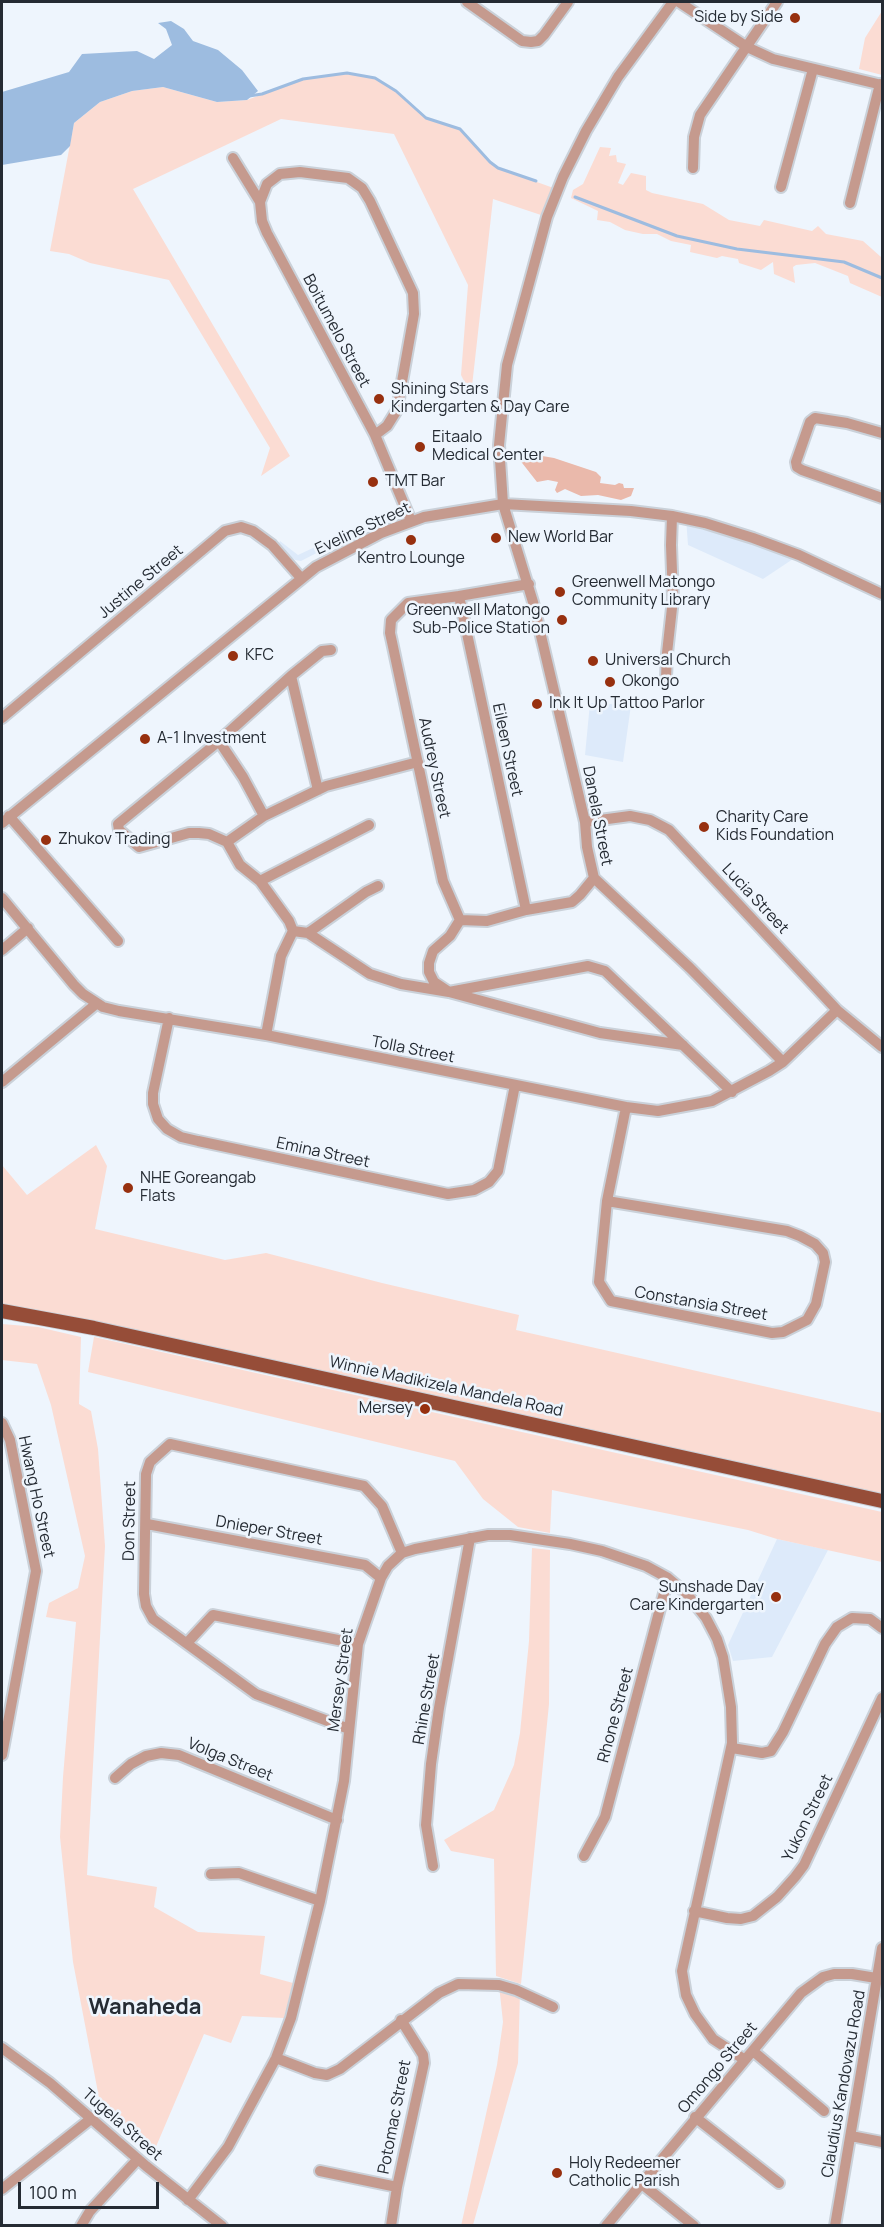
<!DOCTYPE html>
<html>
<head>
<meta charset="utf-8">
<style>
  body { margin:0 }
  #map { position:relative; width:884px; height:2227px; overflow:hidden; background:#eef5fd; font-family:Manrope,sans-serif }
  canvas { display:block }
  .frame { position:absolute; inset:0; border:3px solid #252b33; pointer-events:none }
  .scale { position:absolute; left:18px; top:2182px; width:141px; height:27px; box-sizing:border-box; border:3px solid #252b33; border-top:0; padding-left:8px; font-size:18px; line-height:21px; white-space:nowrap; color:#252b33; -webkit-text-stroke:4px #eef5fd; paint-order:stroke }
</style>
</head>
<body>
<div id="map">
<canvas width="884" height="2227"></canvas>
<div class="frame"></div>
<div class="scale">100 m</div>
</div>
<script>
const g = document.querySelector('canvas').getContext('2d');
g.lineJoin = 'round';
function paint(path, color) { g.fillStyle = color; g.fill(path, 'evenodd'); }
const shape = rows => new Path2D(rows.map(r => 'M' + r).join(''));
function strokePath(path, color, width, dash) { g.strokeStyle = color; g.lineWidth = width; g.lineCap = dash ? 'butt' : 'round'; g.setLineDash(dash || []); g.stroke(path); }
function drawText(font, color, halo, rows, align = 'center') {
  g.font = font + ' Manrope,sans-serif'; g.lineWidth = 5; g.setLineDash([]); g.textBaseline = 'middle'; g.strokeStyle = halo; g.fillStyle = color; for (const [text, x, y, turn = 0] of rows) {
    g.save(); g.translate(x, y); g.rotate((+turn || 0) * Math.PI / 180); g.textAlign = isNaN(turn) ? turn : align; if (halo) g.strokeText(text, 0, 0); g.fillText(text, 0, 0); g.restore();
  }
}
paint(shape([
  [686,518,799,555,763,579,688,545],
  [330,540,332,545,301,561,295,560,277,547,280,541,298,555],
  [590,703,631,705,623,762,585,755],
  [777,1539,828,1550,772,1657,733,1661,728,1645]
]), '#ddeafa');
paint(shape([
  [882,11,882,75,859,69,865,38],
  [347,73,375,78,396,91,426,118,460,129,490,162,498,168,559,190,547,217,493,199,471,395,461,375,468,285,394,134,281,119,133,189,290,456,261,476,270,448,169,280,90,263,69,254,50,251,74,123,100,102,132,91,163,87,217,102,247,100,303,79],
  [600,147,611,148,609,156,616,155,617,162,626,164,618,183,623,185,631,173,646,176,646,190,652,193,703,204,729,220,760,226,764,220,812,231,818,226,826,234,863,241,881,257,882,256,882,297,850,283,848,276,815,263,796,265,793,267,795,283,774,274,773,262,761,270,739,263,738,259,722,256,717,258,690,252,691,245,671,241,657,234,643,234,625,230,610,222,597,220,598,211,571,198,573,190,583,184],
  [96,1145,107,1166,95,1229,225,1260,266,1253,382,1283,519,1315,516,1330,882,1413,882,1501,2,1311,2,1165,27,1195],
  [2,1324,38,1327,81,1337,79,1404,91,1411,98,1449,105,1546,87,1875,157,1887,154,1907,198,1932,265,1936,260,1974,293,1983,284,2018,242,2016,231,2043,204,2034,155,2149,100,2103,73,1962,60,1837,63,1777,76,1622,46,1617,49,1603,78,1588,85,1556,51,1405,37,1364,2,1360],
  [94,1337,882,1512,882,1562,777,1539,748,1530,552,1490,550,1533,518,1527,483,1499,455,1461,88,1372],
  [532,1548,550,1550,549,1704,521,1984,496,1976,494,1859,451,1851,444,1840,494,1810,514,1765,520,1733,529,1641],
  [499,1985,520,1992,518,2063,473,2225,461,2226,497,2065,503,2022]
]), '#fbdcd3');
paint(shape([
  [519,452,554,458,596,472,601,477,600,483,615,485,619,483,623,484,624,488,634,488,631,496,621,500,598,495,581,496,565,489,557,493,555,490,558,482,548,480,537,482,519,459]
]), '#eab9ab');
paint(shape([
  [171,21,184,29,193,41,218,50,242,70,258,91,247,100,217,102,163,87,132,91,100,102,74,123,70,146,61,155,2,165,2,92,69,72,82,54,137,51,154,59,172,45,166,29,158,23]
]), '#9dbce0');
strokePath(shape([
  [249,96,262,94,303,79,347,73,375,78,396,91,426,118,460,129,490,162,498,168,536,181],
  [575,197,677,236,737,249,844,262,882,278]
]), '#9dbce0', 3);
const minor = shape([
  [467,2,522,41,531,42,538,41,544,35,568,2],
  [673,2,618,77,586,131,563,177,547,217,507,365,499,445,503,504,533,602,585,822,587,847,594,878,690,968,783,1062],
  [679,2,747,47,773,59,882,85],
  [233,158,260,202,262,221,267,233,375,435,411,521],
  [693,168,694,137,700,115,777,2],
  [781,187,813,69],
  [260,202,267,184,280,174,300,172,348,178,362,188,370,201,413,293,414,314,397,410,387,426,375,435],
  [850,203,880,84],
  [882,433,847,423,815,418,810,422,796,462,797,467,802,470,882,498],
  [529,584,459,596,408,603,391,620,390,633,392,642,443,881,460,920,487,921,526,910,572,902,580,895,594,878],
  [459,596,526,910],
  [291,676,318,790],
  [666,678,667,653,673,599,671,545,672,516],
  [2,718,225,531,241,527,253,531,272,545,301,578],
  [219,741,243,777,264,816],
  [9,816,118,941],
  [585,822,630,816,650,820,669,830,837,1010,882,1047],
  [2,823,316,567,381,533,424,517,503,504,631,511,672,516,705,523,753,538,799,555,882,594],
  [227,842,264,816,326,786,418,762],
  [260,881,369,825],
  [2,898,74,985,83,994,103,1007,119,1011,266,1035,626,1107,658,1111,712,1101,769,1071,783,1062,837,1010],
  [460,920,450,936,433,951,429,963,429,972,434,982,449,992,588,966,605,971,732,1092],
  [293,931,308,933,370,974,401,984,449,992,600,1033,683,1045],
  [308,933,366,892,378,886],
  [2,950,28,928],
  [169,1018,153,1093,153,1104,158,1119,167,1129,181,1137,198,1141,448,1194,474,1190,489,1182,498,1171,515,1085],
  [266,1035,281,956,293,931,289,921,260,881,240,865,227,842,209,834,199,833,189,833,139,847,119,830,118,824,219,741,291,676,322,651,331,650],
  [2,1082,96,1004],
  [607,1201,787,1231,800,1236,815,1244,823,1253,825,1262,816,1304,807,1320,783,1332,772,1333,611,1301,599,1282,607,1201],
  [607,1201,626,1107],
  [2,1423,10,1440,36,1571,2,1755],
  [147,1524,365,1565,381,1578],
  [187,1643,213,1615,358,1644],
  [349,1729,256,1694,153,1619,146,1606,144,1594,146,1474,150,1462,170,1444,364,1486,382,1506,402,1553],
  [732,1748,762,1753,771,1751,783,1732,825,1644,837,1627,852,1618,870,1619,882,1628],
  [115,1778,131,1764,146,1756,161,1753,179,1755,337,1820],
  [584,1856,605,1817,668,1578],
  [433,1866,426,1825,431,1764,439,1708,470,1538],
  [211,1874,239,1873,320,1901],
  [694,1911,727,1918,741,1919,753,1916,777,1897,795,1877,804,1865,882,1698],
  [2,2048,50,2083,146,2166,222,2226],
  [753,2051,824,2111],
  [276,2058,315,2073,327,2075,340,2069,439,1993,458,1984,499,1985,516,1990,553,2007],
  [695,2117,779,2183],
  [851,2136,882,2142],
  [320,2171,397,2187],
  [642,2184,694,2226],
  [2,2189,92,2118],
  [188,2200,228,2147,276,2058,291,2018,320,1901,344,1781,358,1644,381,1578,388,1566,402,1553,415,1549,488,1535,510,1535,570,1544,602,1551,646,1566,668,1578,687,1594,706,1618,717,1639,723,1657,731,1707,732,1743,682,1971,686,1995,695,2014,713,2039,745,2060],
  [81,2226,90,2211,138,2159],
  [391,2226,397,2187,424,2063,423,2055,401,2020],
  [606,2226,801,1993,823,1977,834,1974,852,1974,882,1979],
  [835,2226,882,1948]
]);
const major = shape([
  [2,1311,94,1328,882,1501]
]);
strokePath(minor, '#cad1d9', 14);
strokePath(major, '#cad1d9', 16);
strokePath(minor, '#c59a8e', 10);
strokePath(major, '#964d38', 14);
for (const [x, y, r, color] of [
  [795,18,6,"#97300f"],
  [379,399,6,"#97300f"],
  [420,447,6,"#97300f"],
  [373,482,6,"#97300f"],
  [496,538,6,"#97300f"],
  [411,540,6,"#97300f"],
  [560,592,6,"#97300f"],
  [562,620,6,"#97300f"],
  [233,656,6,"#97300f"],
  [593,661,6,"#97300f"],
  [610,682,6,"#97300f"],
  [537,704,6,"#97300f"],
  [145,739,6,"#97300f"],
  [704,827,6,"#97300f"],
  [46,840,6,"#97300f"],
  [128,1188,6,"#97300f"],
  [425,1409,6,"#97300f"],
  [776,1597,6,"#97300f"],
  [557,2173,6,"#97300f"]
]) { const dot = new Path2D(); dot.arc(x, y, r, 0, 2 * Math.PI); g.fillStyle = color; g.fill(dot); strokePath(dot, '#eef5fd', 2); }
drawText('16px', '#252b33', '#eef5fd', [
  ["Side by Side",783,18,"right"],
  ["Shining Stars",391,390],
  ["Kindergarten & Day Care",391,408],
  ["Eitaalo",432,438],
  ["Medical Center",432,456],
  ["TMT Bar",385,482],
  ["New World Bar",508,538],
  ["Kentro Lounge",411,559,"center"],
  ["Greenwell Matongo",572,583],
  ["Community Library",572,601],
  ["Greenwell Matongo",550,611,"right"],
  ["Sub-Police Station",550,629,"right"],
  ["KFC",245,656],
  ["Universal Church",605,661],
  ["Okongo",622,682],
  ["Ink It Up Tattoo Parlor",549,704],
  ["A-1 Investment",157,739],
  ["Charity Care",716,818],
  ["Kids Foundation",716,836],
  ["Zhukov Trading",58,840],
  ["NHE Goreangab",140,1179],
  ["Flats",140,1197],
  ["Mersey",413,1409,"right"],
  ["Sunshade Day",764,1588,"right"],
  ["Care Kindergarten",764,1606,"right"],
  ["Holy Redeemer",569,2164],
  ["Catholic Parish",569,2182]
], 'left');
drawText('16px', '#252b33', '#eef5fd', [
  ["Boitumelo Street",336,331,62],
  ["Eveline Street",363,529,-25],
  ["Justine Street",141,582,-40],
  ["Eileen Street",507,750,78],
  ["Audrey Street",434,768,78],
  ["Danela Street",597,816,79],
  ["Lucia Street",755,899,47],
  ["Tolla Street",413,1050,11],
  ["Emina Street",323,1153,12],
  ["Constansia Street",701,1304,10],
  ["Winnie Madikizela Mandela Road",446,1387,12],
  ["Hwang Ho Street",36,1497,78],
  ["Don Street",130,1521,-89],
  ["Dnieper Street",269,1531,10],
  ["Mersey Street",341,1680,-82],
  ["Rhine Street",427,1699,-80],
  ["Rhone Street",616,1715,-75],
  ["Volga Street",230,1760,22],
  ["Yukon Street",808,1818,-64],
  ["Omongo Street",718,2068,-50],
  ["Claudius Kandovazu Road",844,2084,-80],
  ["Potomac Street",395,2117,-79],
  ["Tugela Street",122,2125,41]
]);
drawText('bold 22px', '#252b33', '#eef5fd', [
  ["Wanaheda",145,2008]
]);
</script>
</body>
</html>
